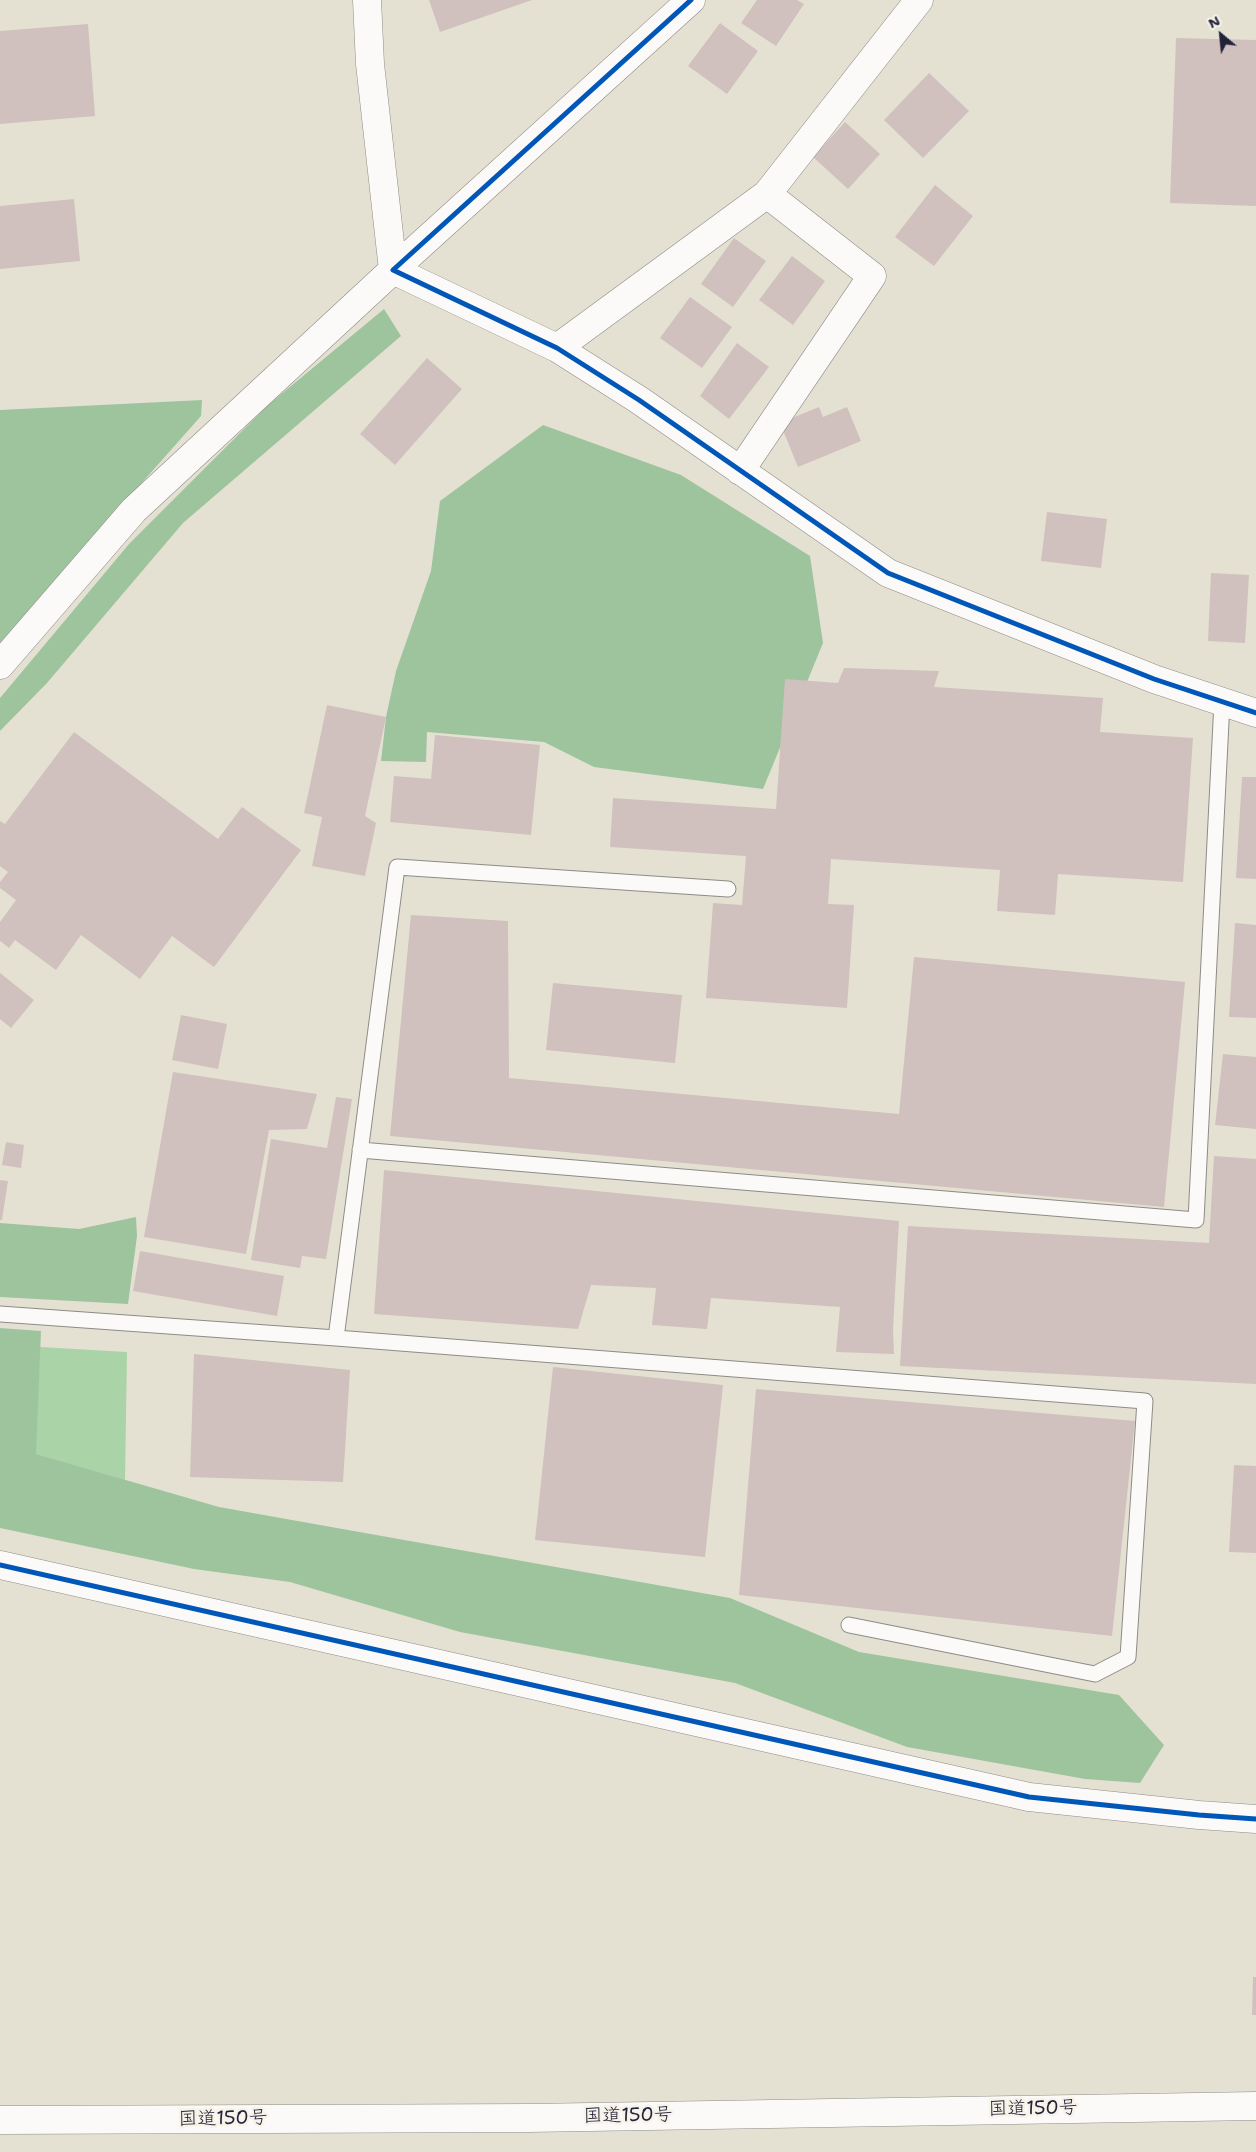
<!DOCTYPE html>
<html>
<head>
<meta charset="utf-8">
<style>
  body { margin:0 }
  #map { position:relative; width:1256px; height:2152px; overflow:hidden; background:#e5e1d2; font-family:"Shantell Sans",sans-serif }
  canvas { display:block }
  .north { position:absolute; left:1196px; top:10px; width:50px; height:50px; -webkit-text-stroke:4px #f7f3e8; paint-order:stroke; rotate:332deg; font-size:14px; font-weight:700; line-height:20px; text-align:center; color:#22223b }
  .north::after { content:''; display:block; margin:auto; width:18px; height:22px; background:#22223b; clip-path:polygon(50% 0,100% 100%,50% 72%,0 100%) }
</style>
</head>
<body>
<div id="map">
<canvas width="1256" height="2152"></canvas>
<div class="north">N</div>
</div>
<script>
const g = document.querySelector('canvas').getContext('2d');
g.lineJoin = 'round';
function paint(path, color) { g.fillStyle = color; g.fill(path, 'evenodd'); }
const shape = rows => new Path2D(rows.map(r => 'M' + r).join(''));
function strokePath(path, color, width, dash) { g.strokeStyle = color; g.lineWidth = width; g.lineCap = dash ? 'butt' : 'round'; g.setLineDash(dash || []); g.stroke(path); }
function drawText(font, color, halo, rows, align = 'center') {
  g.font = font + ' "Shantell Sans","Klee One",sans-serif'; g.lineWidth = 5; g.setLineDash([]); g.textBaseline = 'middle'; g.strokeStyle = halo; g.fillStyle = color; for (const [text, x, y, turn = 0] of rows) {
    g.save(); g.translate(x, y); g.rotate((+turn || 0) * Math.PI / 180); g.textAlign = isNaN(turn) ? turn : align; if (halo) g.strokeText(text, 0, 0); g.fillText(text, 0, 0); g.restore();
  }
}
paint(shape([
  [40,1347,127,1352,125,1480,35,1454]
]), '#aad3a8');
paint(shape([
  [384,309,401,336,183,523,47,683,0,731,0,698,129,544,268,405],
  [202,400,201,416,0,643,0,410],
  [543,425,681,475,810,556,823,643,763,789,594,767,544,742,427,732,426,762,381,761,386,717,396,671,431,571,440,501],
  [136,1217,137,1236,128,1304,0,1297,0,1223,79,1229],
  [0,1328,41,1331,36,1454,219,1507,730,1598,859,1652,1119,1695,1164,1745,1140,1783,1085,1779,907,1747,735,1683,460,1632,290,1582,194,1569,0,1528]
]), '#9ec49e');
paint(shape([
  [429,0,532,0,440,32],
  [757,0,797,0,804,4,776,46,741,23],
  [720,23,758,51,727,94,688,66],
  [88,24,95,116,0,124,0,31],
  [1176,38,1256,40,1256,206,1170,203],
  [929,73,969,111,923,158,884,120],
  [845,122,880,154,848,189,813,157],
  [935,185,973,216,934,266,895,237],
  [74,199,80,261,0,269,0,206],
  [734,238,766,261,733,307,701,284],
  [792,256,825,281,793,325,759,300],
  [690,297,732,327,702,368,660,338],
  [737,343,769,367,729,419,700,396],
  [427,358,462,389,395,465,360,434],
  [819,407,823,417,847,407,861,441,798,467,780,423],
  [1047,512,1107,519,1101,568,1041,561],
  [1211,573,1249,575,1245,643,1208,641],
  [844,668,939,671,934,687,1103,698,1100,732,1193,738,1183,882,1058,874,1055,915,997,911,1000,870,831,859,828,904,854,905,847,1008,706,998,713,903,742,905,746,856,610,847,613,798,776,809,785,679,838,683],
  [327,705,386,717,365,816,376,823,365,876,312,866,322,817,304,813],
  [74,732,218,839,242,807,301,850,214,967,172,936,140,979,81,935,56,970,15,940,9,948,0,941,0,922,16,900,0,888,0,882,8,872,0,866,0,821,5,824],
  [435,735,540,745,531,835,390,822,394,776,431,779],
  [1242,777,1256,777,1256,879,1236,878],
  [411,915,508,921,509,1078,899,1114,914,957,1185,982,1164,1207,390,1136],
  [1235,923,1256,925,1256,1018,1229,1017],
  [0,973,34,1000,11,1028,0,1019],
  [553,983,682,995,675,1063,546,1050],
  [181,1015,227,1024,218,1069,172,1060],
  [1223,1054,1256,1057,1256,1129,1215,1125],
  [173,1072,317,1094,307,1129,269,1130,246,1254,144,1237],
  [336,1097,352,1099,326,1259,302,1256,300,1268,251,1260,271,1139,327,1148],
  [6,1142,24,1145,21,1168,2,1165],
  [1214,1156,1256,1159,1256,1384,900,1366,908,1226,1209,1243],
  [384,1170,899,1221,893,1329,894,1354,836,1352,840,1307,711,1298,707,1329,652,1325,656,1288,591,1285,578,1329,374,1314],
  [0,1180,8,1181,2,1220,0,1220],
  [140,1251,284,1276,277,1316,133,1291],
  [194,1354,350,1370,343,1482,190,1477],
  [553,1367,723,1385,705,1557,535,1540],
  [756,1389,1135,1421,1112,1636,739,1595],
  [1234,1465,1256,1466,1256,1553,1229,1552],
  [1253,1977,1256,1977,1256,2015,1252,2015]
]), '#d0c1bf');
const service = shape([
  [360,1150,1196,1220,1222,702],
  [0,1314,336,1338,1145,1401,1128,1657,1095,1674,849,1625],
  [336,1338,397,867,728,889]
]);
const minor = shape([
  [691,0,393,270,557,348,639,400,888,573,1154,679,1256,713],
  [557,348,767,194,919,0],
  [740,471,872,276,767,194],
  [0,665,134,510,393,270,370,64,367,0],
  [0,1565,1029,1797,1199,1815,1256,1819]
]);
const trunk = shape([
  [0,2120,529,2118,1256,2106]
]);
strokePath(service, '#8d8b87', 17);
strokePath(minor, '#8d8b87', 29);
strokePath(trunk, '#8d8b87', 29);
strokePath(service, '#fbfaf8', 15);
strokePath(minor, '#fbfaf8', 28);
strokePath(trunk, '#fbfaf8', 28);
strokePath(shape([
  [691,0,393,270,557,348,639,400,888,573,1154,679,1256,713],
  [0,1565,1029,1797,1199,1815,1256,1819]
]), '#0057b8', 5);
drawText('19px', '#22223b', '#f7f3e8', [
  ["国道150号",1033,2109,-1],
  ["国道150号",628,2116,-1],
  ["国道150号",223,2119,-1]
]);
</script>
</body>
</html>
